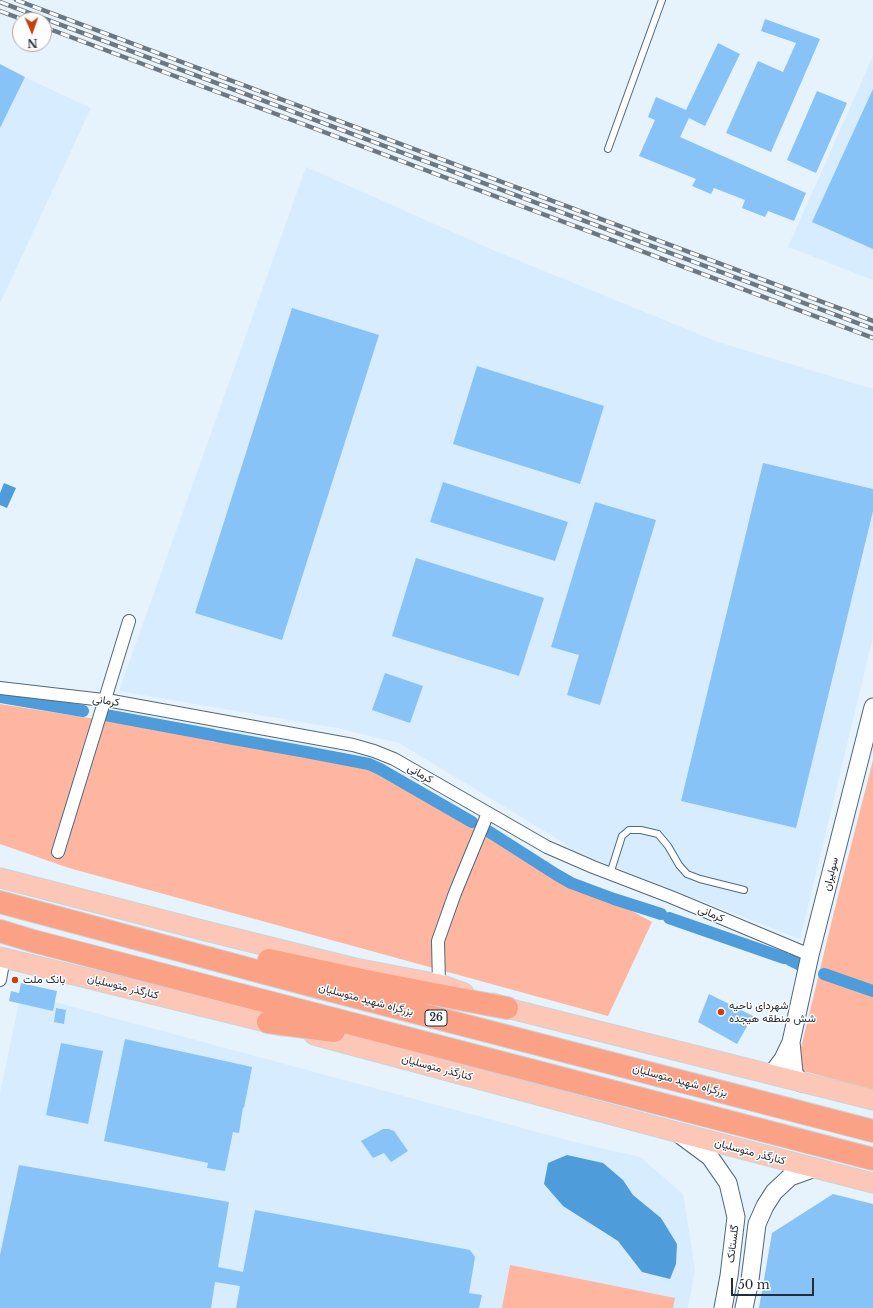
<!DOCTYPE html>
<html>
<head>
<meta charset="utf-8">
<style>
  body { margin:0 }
  #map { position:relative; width:873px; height:1308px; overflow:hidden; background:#e6f2fc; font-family:"Libre Baskerville",serif }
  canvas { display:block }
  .north { position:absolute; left:12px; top:12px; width:40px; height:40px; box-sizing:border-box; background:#fdfdfd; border:1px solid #a6aaae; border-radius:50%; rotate:178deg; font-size:11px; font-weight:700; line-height:16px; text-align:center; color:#232d37 }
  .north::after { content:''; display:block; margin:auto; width:14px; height:18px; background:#c8410c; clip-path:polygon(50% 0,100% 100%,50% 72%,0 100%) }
  .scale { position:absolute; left:731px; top:1278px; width:83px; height:18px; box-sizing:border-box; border:2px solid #232d37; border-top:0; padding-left:5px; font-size:12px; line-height:14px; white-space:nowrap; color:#232d37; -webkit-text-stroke:3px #fdfdfd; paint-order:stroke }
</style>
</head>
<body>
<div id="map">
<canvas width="873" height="1308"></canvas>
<div class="north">N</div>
<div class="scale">50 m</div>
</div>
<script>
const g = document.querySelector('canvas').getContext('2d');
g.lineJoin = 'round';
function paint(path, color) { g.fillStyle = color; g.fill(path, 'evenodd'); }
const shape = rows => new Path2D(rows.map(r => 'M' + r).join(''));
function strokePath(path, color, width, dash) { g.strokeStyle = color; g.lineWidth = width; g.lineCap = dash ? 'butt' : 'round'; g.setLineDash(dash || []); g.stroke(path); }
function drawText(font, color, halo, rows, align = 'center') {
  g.font = font + ' "Libre Baskerville",Vazirmatn,serif'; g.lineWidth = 3; g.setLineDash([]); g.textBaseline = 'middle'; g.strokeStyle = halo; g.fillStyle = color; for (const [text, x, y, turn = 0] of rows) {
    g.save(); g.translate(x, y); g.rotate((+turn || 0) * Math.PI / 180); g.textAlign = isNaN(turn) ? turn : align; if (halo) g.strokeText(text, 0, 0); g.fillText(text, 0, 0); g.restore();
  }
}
paint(shape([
  [873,56,873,280,788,247],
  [0,66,91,108,0,303],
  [306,167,495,251,718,342,873,389,873,637,800,939,573,851,561,841,399,743,337,728,119,691],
  [21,993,578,1143,640,1157,683,1194,695,1270,688,1308,0,1308,0,1093]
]), '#d7ecfe');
paint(shape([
  [0,704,96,719,370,767,652,922,608,1016,69,868,0,844],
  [873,760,873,1090,803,1071,797,1064,834,912],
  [510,1265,675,1298,673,1308,502,1308]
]), '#feb6a0');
paint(shape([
  [4,483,16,488,7,508,0,505,0,493],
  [567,1155,603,1163,623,1180,633,1195,661,1218,677,1244,676,1264,670,1279,642,1272,618,1241,563,1206,544,1184,548,1163]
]), '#4f9cda');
strokePath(shape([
  [0,697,83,711],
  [100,714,213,735],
  [217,736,306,752,369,764,380,769,472,822],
  [488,831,557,875,571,883,614,899,661,914],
  [669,918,784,958],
  [790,960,800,965],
  [824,974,873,991]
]), '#4f9cda', 12);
paint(shape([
  [765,19,820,39,771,152,726,133,758,61,783,72,796,43,761,31],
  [718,43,740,54,705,126,689,118,680,137,806,193,794,221,768,211,765,217,742,208,745,200,714,188,711,194,692,186,696,179,639,156,655,120,648,117,656,97,686,110],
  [0,64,25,77,0,128],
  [873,89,873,249,812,222],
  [817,91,847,103,816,173,787,160],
  [292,308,379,335,282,640,195,613],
  [477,366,604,406,580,484,453,444],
  [763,463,873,489,873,511,796,828,681,801],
  [443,482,568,522,555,561,430,522],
  [595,502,656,520,600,705,567,695,579,655,551,647],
  [416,558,544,598,519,676,392,636],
  [385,673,423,686,410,723,372,710],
  [21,983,57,991,53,1011,9,1001,11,991,19,993],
  [709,994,753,1016,737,1044,698,1022],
  [56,1008,66,1010,64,1024,54,1022],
  [125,1039,252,1067,244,1108,243,1107,239,1133,233,1132,225,1171,207,1168,208,1163,104,1141],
  [61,1043,103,1051,88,1124,46,1115],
  [383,1129,389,1129,394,1131,408,1151,391,1162,384,1153,373,1158,361,1141],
  [19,1165,229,1202,218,1267,243,1272,255,1210,470,1250,475,1257,469,1293,482,1295,479,1308,236,1308,240,1286,215,1282,211,1308,0,1308,0,1255],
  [833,1194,873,1204,873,1308,759,1308,772,1233]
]), '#88c3f7');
const lane = shape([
  [608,149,662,0],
  [610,874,622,836,629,830,641,830,658,834,668,846,679,865,687,874,700,879,744,890]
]);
const street = shape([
  [0,688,112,701,353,745,374,751,394,759,547,847,593,867,671,897,810,955],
  [58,852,129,621],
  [0,980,4,958],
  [439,984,438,941,455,893,488,813]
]);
const secondary = shape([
  [791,1042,794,1073,801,1083],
  [771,1075,783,1059,791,1042,810,955,873,707],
  [679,1134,710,1157,728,1183,736,1217,729,1276,723,1308],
  [744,1308,750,1280,757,1224,765,1206,774,1192,790,1177,815,1168]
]);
const primary = shape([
  [0,878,202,930,355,968,439,984,464,993],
  [0,957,282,1026],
  [493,1003,507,1008,873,1100],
  [314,1035,676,1132,873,1183]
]);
const highway = shape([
  [0,902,313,986,873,1131],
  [0,931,33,941,873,1159],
  [269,960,371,982,507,1008],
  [268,1022,334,1031]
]);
strokePath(lane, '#4f687d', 8);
strokePath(street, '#4f687d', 14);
strokePath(secondary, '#4f687d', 19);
strokePath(primary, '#cfd1d3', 21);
strokePath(highway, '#cfd1d3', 24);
strokePath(lane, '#fff', 6);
strokePath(street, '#fff', 12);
strokePath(secondary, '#fff', 17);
strokePath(primary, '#fcc7b6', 19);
strokePath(highway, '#faa186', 22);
const rail = shape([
  [16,0,873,321],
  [0,2,873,329],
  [0,11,24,20],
  [44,27,873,338]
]);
strokePath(rail, '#6c7781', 4.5);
strokePath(rail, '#fdfdfd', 3, [9]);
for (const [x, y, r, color] of [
  [15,980,4,"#c8410c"],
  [721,1012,4,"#c8410c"]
]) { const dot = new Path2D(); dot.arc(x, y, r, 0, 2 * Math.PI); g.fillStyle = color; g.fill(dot); strokePath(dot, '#fdfdfd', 1.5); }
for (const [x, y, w] of [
  [436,1018,22]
]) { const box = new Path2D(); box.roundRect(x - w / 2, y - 8, w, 16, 3); g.fillStyle = '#fdfdfd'; g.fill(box); strokePath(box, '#232d37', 1); }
drawText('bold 10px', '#232d37', null, [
  ["26",436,1018]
]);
drawText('11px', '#232d37', '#fdfdfd', [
  ["کرمانی",106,701,8],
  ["کرمانی",420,774,30],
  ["سولیران",831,874,-76],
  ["کرمانی",711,914,22],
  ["کنارگذر متوسلیان",123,987,14],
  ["بزرگراه شهید متوسلیان",366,1000,15],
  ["کنارگذر متوسلیان",437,1068,15],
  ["بزرگراه شهید متوسلیان",680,1081,15],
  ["کنارگذر متوسلیان",750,1152,15],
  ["گلستانک",733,1244,-83]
]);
drawText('11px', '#232d37', '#fdfdfd', [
  ["بانک ملت",23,980],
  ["شهردای ناحیه",729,1006],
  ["شش منطقه هیجده",729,1019]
], 'left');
</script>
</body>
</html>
